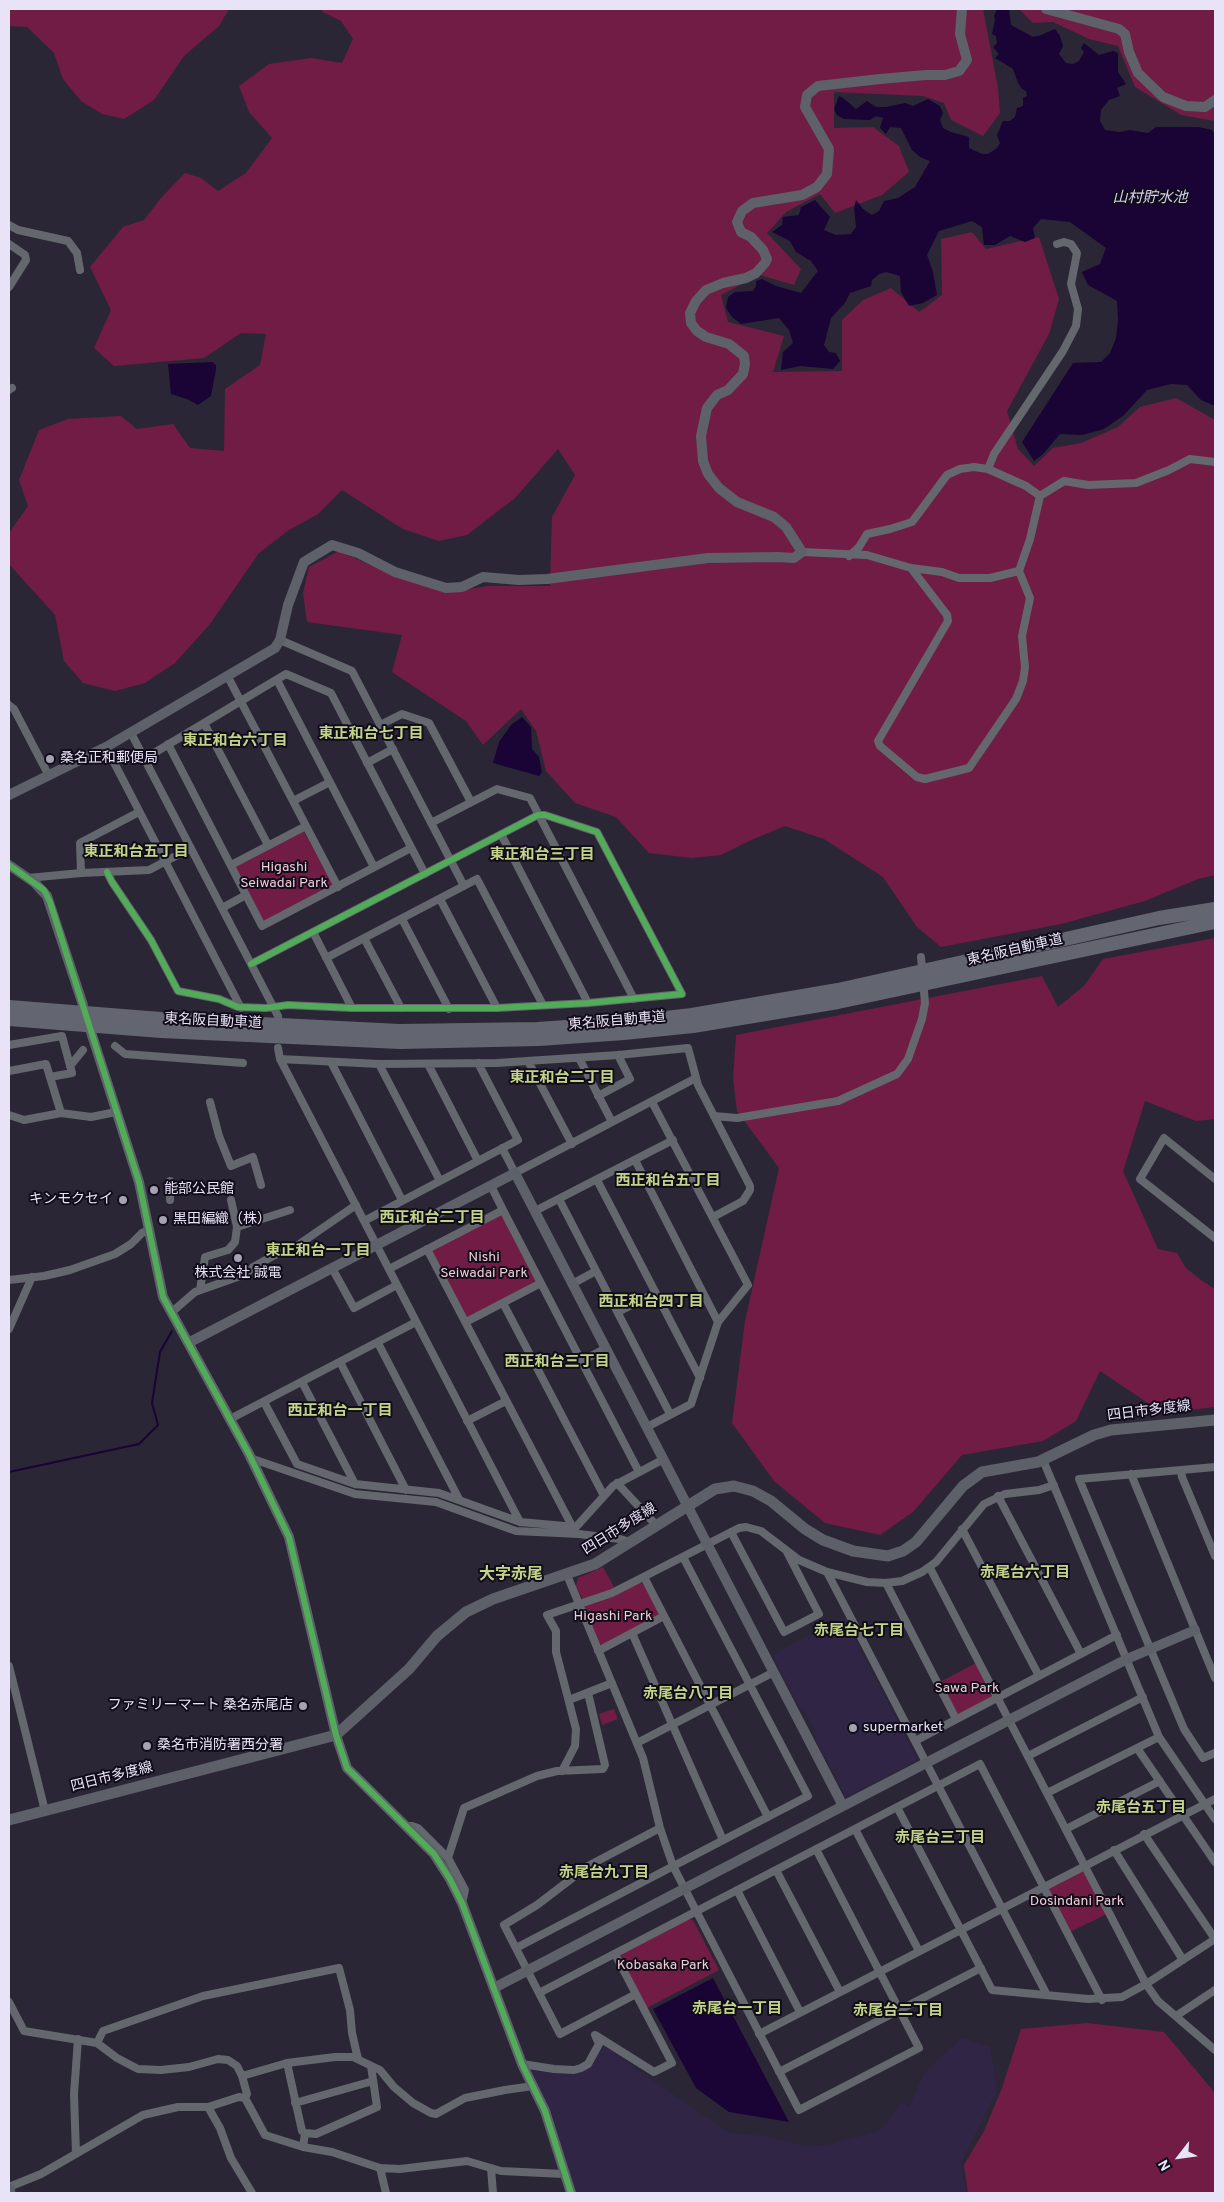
<!DOCTYPE html>
<html>
<head>
<meta charset="utf-8">
<style>
  body { margin:0 }
  #map { position:relative; width:1224px; height:2202px; overflow:hidden; background:#2b2636; font-family:Overpass,sans-serif }
  canvas { display:block }
  .frame { position:absolute; inset:0; border:10px solid #e9e3f7; pointer-events:none }
  .north { position:absolute; left:1154px; top:2132px; width:50px; height:50px; -webkit-text-stroke:4px #100c19; paint-order:stroke; rotate:240deg; font-size:14px; font-weight:700; line-height:20px; text-align:center; color:#e9e3f7 }
  .north::after { content:''; display:block; margin:auto; width:18px; height:22px; background:#e9e3f7; clip-path:polygon(50% 0,100% 100%,50% 72%,0 100%) }
</style>
</head>
<body>
<div id="map">
<canvas width="1224" height="2202"></canvas>
<div class="frame"></div>
<div class="north">N</div>
</div>
<script>
const g = document.querySelector('canvas').getContext('2d');
g.lineJoin = 'round';
function paint(path, color) { g.fillStyle = color; g.fill(path, 'evenodd'); }
const shape = rows => new Path2D(rows.map(r => 'M' + r).join(''));
function strokePath(path, color, width, dash) { g.strokeStyle = color; g.lineWidth = width; g.lineCap = dash ? 'butt' : 'round'; g.setLineDash(dash || []); g.stroke(path); }
function drawText(font, color, halo, rows, align = 'center') {
  g.font = font + ' Overpass,"Noto Sans JP",sans-serif'; g.lineWidth = 4; g.setLineDash([]); g.textBaseline = 'middle'; g.strokeStyle = halo; g.fillStyle = color; for (const [text, x, y, turn = 0] of rows) {
    g.save(); g.translate(x, y); g.rotate((+turn || 0) * Math.PI / 180); g.textAlign = isNaN(turn) ? turn : align; if (halo) g.strokeText(text, 0, 0); g.fillText(text, 0, 0); g.restore();
  }
}
paint(shape([
  [843,1617,918,1760,849,1796,845,1794,816,1739,815,1730,807,1715,799,1707,773,1655],
  [962,2038,990,2047,997,2091,961,2163,966,2193,575,2193,531,2070,554,2072,590,2065,604,2046,724,2130,737,2134,764,2136,809,2147,832,2144,878,2131,886,2125,902,2102,909,2107,924,2073]
]), '#312546');
paint(shape([
  [9,9,229,9,219,26,184,56,154,100,124,119,102,114,81,101,63,79,54,53,27,27,9,26],
  [321,9,983,9,998,88,1000,113,983,136,951,120,944,103,923,96,834,92,834,128,873,127,899,146,909,172,882,195,835,213,820,194,786,212,767,233,801,269,794,285,760,275,721,295,728,322,784,336,773,372,842,371,842,320,863,300,891,288,919,312,942,295,941,239,972,232,986,249,1039,237,1059,299,1049,334,1007,411,1018,449,1034,466,1053,448,1081,443,1118,427,1140,407,1176,398,1215,420,1215,875,1198,879,1145,901,1061,924,941,947,917,927,883,877,824,839,785,826,751,840,721,855,692,858,649,853,616,817,575,803,546,771,536,731,521,709,483,745,466,721,392,672,402,635,307,622,303,593,309,567,339,551,396,577,453,592,487,586,550,586,552,517,575,475,558,449,515,498,467,535,439,541,403,529,342,490,318,514,289,530,259,553,210,624,175,663,145,683,115,691,83,683,64,661,55,615,9,564,9,533,28,506,19,480,39,430,68,419,121,416,137,429,173,424,190,448,224,451,225,389,260,365,266,334,241,333,204,358,114,366,94,348,111,310,90,267,123,227,144,220,161,198,185,173,201,178,218,191,246,173,272,138,249,112,239,86,269,64,311,58,342,63,353,39,341,21,323,12],
  [1019,9,1215,9,1215,121,1181,115,1135,87,1118,46,1089,39,1053,22,1033,23],
  [303,830,333,884,332,886,265,921,262,920,235,868,235,865],
  [1215,938,1215,1119,1196,1121,1145,1101,1123,1171,1158,1249,1177,1253,1186,1268,1201,1280,1215,1289,1215,1407,1163,1413,1100,1371,1076,1421,1043,1441,962,1455,913,1512,880,1535,825,1523,774,1481,732,1423,745,1321,779,1168,737,1111,733,1078,736,1035,1042,976,1058,1007,1084,986,1103,959],
  [500,1214,503,1215,536,1279,536,1282,468,1318,465,1317,432,1252,433,1249],
  [603,1567,615,1589,583,1600,576,1586,578,1578],
  [640,1582,643,1584,659,1613,658,1616,602,1645,599,1643,584,1608,586,1605,614,1596],
  [976,1663,992,1697,959,1714,956,1713,940,1682],
  [614,1709,618,1719,602,1725,599,1714],
  [1082,1870,1085,1872,1107,1914,1070,1932,1048,1890,1049,1887],
  [689,1919,693,1920,719,1970,647,2008,621,1957,621,1954],
  [1087,2023,1164,2032,1215,2093,1215,2193,968,2193,964,2165,984,2131,1002,2088,1021,2029]
]), '#711c44');
paint(shape([
  [997,9,1009,9,1011,25,1033,37,1041,35,1055,29,1060,36,1063,46,1059,54,1066,63,1073,64,1079,61,1084,52,1081,48,1084,43,1099,55,1113,51,1118,53,1118,72,1126,84,1117,88,1120,96,1109,100,1101,110,1100,121,1105,130,1120,132,1130,130,1148,133,1156,127,1198,127,1212,130,1215,135,1215,406,1201,400,1187,385,1171,384,1147,390,1124,415,1104,429,1082,435,1060,434,1043,454,1034,461,1022,442,1073,363,1101,362,1110,353,1116,338,1118,320,1117,301,1088,285,1082,272,1100,264,1106,248,1070,222,1041,219,1033,228,1035,238,1025,242,1010,236,995,245,984,245,982,227,972,221,939,231,927,255,933,272,937,295,923,303,909,306,901,292,900,276,886,272,879,274,872,280,871,286,850,293,845,303,831,318,824,345,829,352,836,353,840,361,833,369,800,366,781,370,783,352,793,343,789,330,779,318,741,324,732,317,726,308,728,297,735,292,753,291,756,286,756,281,762,279,776,286,801,293,818,271,811,261,796,252,790,241,772,232,782,225,783,217,799,215,801,207,815,200,830,217,824,230,836,235,851,234,856,227,854,208,856,200,863,209,872,215,879,211,884,201,898,198,915,187,930,161,920,157,912,150,901,128,890,127,886,134,880,128,883,118,876,116,870,120,844,119,837,115,834,109,839,96,843,98,856,109,867,101,876,107,886,107,905,103,913,106,928,99,940,106,943,113,940,120,943,128,951,132,969,137,969,148,982,154,988,154,997,148,1000,143,997,135,1002,123,1003,121,1010,121,1015,117,1017,108,1023,106,1023,98,1027,96,1026,91,1022,89,1018,83,1013,69,995,58,999,54,993,47,997,43,996,36,992,34,995,20,994,16],
  [212,362,216,365,216,369,211,396,198,405,187,399,171,394,168,364],
  [522,717,531,727,532,749,539,757,542,772,539,776,493,763,499,742,511,725],
  [713,1978,789,2122,729,2112,696,2088,653,2009]
]), '#1a0335');
strokePath(shape([
  [9,1472,139,1444,158,1425,152,1403,160,1352,172,1331]
]), '#1a0335', 2);
strokePath(shape([
  [9,225,18,230,68,241,77,253,80,270],
  [9,244,25,255,26,260,9,287],
  [9,390,12,388],
  [1040,496,1026,486,988,469,994,454,1063,351,1076,326,1078,309,1071,284,1077,253,1071,244,1064,242,1057,244],
  [802,552,867,555,911,568,942,572,959,578,990,578,1019,571],
  [849,556,859,547,867,534,890,529,912,522,947,475,960,469,974,467,988,469],
  [911,568,947,615,948,621,878,741,880,746,917,777,925,779,969,768,1016,699,1023,681,1025,667,1022,636,1030,598,1019,571,1030,539,1040,496,1064,481,1088,485,1136,483,1169,470,1190,459,1215,462],
  [280,640,352,671,464,886],
  [228,677,338,887],
  [277,680,374,867],
  [9,705,14,709,49,776],
  [204,723,268,845],
  [380,725,402,714,429,723,471,802],
  [131,733,278,1016],
  [168,744,262,926,411,848],
  [106,747,241,1008],
  [144,759,286,674,331,693,425,874],
  [367,763,393,749],
  [293,801,330,782],
  [431,823,497,789,530,798,634,999],
  [501,834,588,1003],
  [231,865,306,826],
  [107,872,112,882,151,940,178,991,219,999,238,1007,266,1008,288,1005,352,1008,497,1008,588,1003,682,994,597,832,545,815,538,815,251,964],
  [81,873,80,843,139,812],
  [28,878,81,873,149,870,191,848],
  [440,899,497,1008],
  [222,908,246,895],
  [402,919,449,1009],
  [313,932,352,1008],
  [364,938,401,1008],
  [326,958,477,879,543,1005],
  [9,1045,62,1036,72,1073,50,1077],
  [115,1046,125,1054,243,1063],
  [278,1048,280,1059,520,1522],
  [579,1058,612,1122],
  [280,1059,379,1064,497,1063,618,1055,688,1048,698,1085,750,1186,750,1190,743,1201,713,1217],
  [528,1061,572,1144],
  [331,1062,402,1200],
  [379,1064,440,1181],
  [428,1064,478,1161],
  [70,1066,83,1050],
  [9,1071,46,1064,61,1113],
  [598,1096,630,1079,618,1055],
  [210,1102,219,1136,231,1166,253,1157,261,1185],
  [9,1115,24,1120,61,1113,91,1117,116,1112],
  [714,1116,737,1118,838,1101,897,1074,908,1059,922,1019,925,1003,921,957],
  [502,1148,515,1173,696,1078],
  [635,1160,718,1322],
  [1215,1179,1164,1138,1140,1179,1215,1238],
  [597,1180,700,1378],
  [170,1181,170,1200],
  [491,1186,503,1210],
  [559,1199,670,1414],
  [535,1211,673,1140],
  [364,1221,518,1140,478,1063],
  [237,1227,290,1210],
  [427,1249,572,1526],
  [332,1268,354,1308,397,1285],
  [389,1269,503,1210,639,1472],
  [9,1280,44,1276,70,1270,115,1254,131,1244,142,1233,149,1230],
  [572,1284,596,1271],
  [200,1290,205,1257,228,1250,235,1242,237,1227,231,1200],
  [503,1303,604,1496],
  [172,1312,195,1292,246,1274,253,1267,273,1256,298,1245,356,1205],
  [618,1312,655,1293],
  [466,1322,541,1283],
  [9,1329,32,1277],
  [378,1343,459,1499],
  [582,1361,606,1348],
  [340,1362,406,1490],
  [302,1382,355,1484],
  [264,1402,297,1464,355,1484,439,1493,520,1522,576,1527,613,1486,664,1459],
  [230,1419,416,1322],
  [467,1421,506,1401],
  [647,1427,691,1404,718,1322,748,1285,652,1102],
  [250,1458,355,1494,436,1502,516,1531,579,1534,620,1539,631,1542],
  [1043,1460,1159,1737,1215,1819],
  [1215,1467,1079,1479,1184,1729,1203,1758,1215,1753],
  [1181,1471,1182,1477,1215,1556],
  [1131,1474,1215,1678],
  [617,1483,656,1525],
  [998,1496,1081,1654],
  [962,1529,1039,1676],
  [731,1532,784,1632,819,1614,787,1552],
  [930,1568,1146,1984,1158,2001,1215,2050],
  [827,1572,1047,1995],
  [567,1575,643,1758,660,1828,673,1866,799,2110,919,2048,816,1849],
  [644,1577,768,1817],
  [886,1583,956,1719],
  [632,1633,723,1840],
  [598,1651,664,1616],
  [9,1666,45,1811],
  [569,1700,612,1683],
  [915,1741,1117,1635],
  [637,1743,774,1672],
  [1137,1748,1215,1862],
  [1028,1756,1143,1697],
  [562,1771,575,1746,576,1729,556,1652,556,1631,547,1615,612,1593,739,1528,746,1527,761,1531,799,1560,827,1572,867,1582,886,1583,902,1581,922,1572,936,1562,984,1504,1005,1494,1039,1490,1054,1485],
  [1047,1793,1159,1737],
  [897,1807,992,1990,1088,1999,1122,1997,1146,1984,1215,1939],
  [406,1826,412,1826,418,1828,448,1858,464,1808,537,1776,557,1771,603,1769,605,1765,588,1693],
  [855,1829,919,1951],
  [1066,1829,1160,1781],
  [1144,1834,1215,1939],
  [1114,1850,1183,1960],
  [448,1858,465,1890,462,1903],
  [776,1870,840,1992],
  [737,1890,800,2012],
  [516,1948,808,1796,683,1557],
  [539,1993,980,1764,1102,2000],
  [636,1994,560,2034,504,1925,537,1905,588,1866,660,1828],
  [9,2002,24,2031,97,2043,117,2058,138,2069,161,2070,189,2067,218,2059,228,2060,237,2066,242,2076,247,2094,245,2098],
  [1176,2016,1215,1990],
  [759,2034,1215,1799],
  [97,2043,103,2031,203,1996,339,1968,350,2010,352,2033,358,2059],
  [522,2064,554,2069,574,2070,581,2068,588,2064,599,2044,595,2035,654,2072,672,2063,615,1954],
  [779,2072,981,1968],
  [242,2076,287,2063],
  [245,2098,265,2135,303,2147,332,2152,380,2168,400,2169,467,2161,501,2171,564,2174],
  [295,2103,373,2081],
  [208,2107,220,2128,231,2158,252,2193],
  [305,2133,316,2134,377,2107,371,2066],
  [303,2147,305,2133,302,2131,287,2063,335,2057,353,2057,380,2070,394,2087,413,2103,431,2113,436,2114,465,2098,505,2090,533,2086],
  [76,2154,74,2094,78,2039],
  [380,2168,386,2193],
  [491,2168,493,2193],
  [9,2187,41,2174,143,2115,178,2107,208,2107,239,2097,245,2098]
]), '#64676d', 8);
strokePath(shape([
  [1046,9,1119,29,1125,34,1129,52,1138,73,1163,97,1186,106,1205,107,1215,100],
  [9,795,106,747,275,648,280,640,288,605,304,562,332,545,358,553,395,572,446,588,462,587,483,577,519,580,547,579,708,558,777,557,794,558,802,552,786,527,774,517,737,502,719,488,708,474,703,461,701,436,707,408,717,395,728,390,743,374,745,364,744,356,729,344,706,337,697,331,691,323,690,313,696,301,706,290,723,283,746,278,756,273,765,263,767,259,763,250,751,237,741,232,737,222,742,211,753,203,802,195,817,187,827,174,829,149,805,107,807,95,818,86,880,79,926,75,945,75,959,71,967,60,960,34,962,9],
  [9,865,35,883,47,896,83,1005],
  [91,1032,139,1182,163,1297,249,1454,289,1537,336,1735,347,1768,434,1854,450,1879,462,1903,522,2064,545,2111,571,2193],
  [190,1342,515,1173,843,1806,494,1988],
  [843,1806,1127,1659,1195,1630]
]), '#5e6169', 10);
strokePath(shape([
  [9,1820,336,1735,409,1669,437,1636,466,1612,493,1599,595,1564,715,1489,734,1486,753,1491,771,1501,805,1529,823,1540,853,1551,888,1556,903,1551,916,1542,963,1486,982,1472,1038,1462,1094,1435,1111,1430,1215,1420],
  [9,2189,10,2193]
]), '#5d5f69', 11);
strokePath(shape([
  [9,1007,161,1019,400,1031,538,1029,622,1023,692,1015,838,990,1159,918,1215,909],
  [9,1019,161,1031,400,1042,539,1039,624,1033,693,1026,838,1002,1215,922]
]), '#636670', 14);
strokePath(shape([
  [9,865,44,890,50,902,139,1182,163,1297,249,1454,289,1537,336,1735,347,1768,434,1854,450,1879,462,1903,522,2064,545,2111,571,2193],
  [107,872,112,882,151,940,178,991,219,999,238,1007,266,1008,288,1005,352,1008,497,1008,588,1003,682,994,597,832,545,815,538,815,251,964]
]), '#51ab58', 6);
for (const [x, y, r, color] of [
  [50,759,5,"#a6a1b3"],
  [154,1190,5,"#a6a1b3"],
  [123,1200,5,"#a6a1b3"],
  [163,1220,5,"#a6a1b3"],
  [238,1258,5,"#a6a1b3"],
  [303,1706,5,"#a6a1b3"],
  [853,1728,5,"#a6a1b3"],
  [147,1746,5,"#a6a1b3"]
]) { const dot = new Path2D(); dot.arc(x, y, r, 0, 2 * Math.PI); g.fillStyle = color; g.fill(dot); strokePath(dot, '#100c19', 2); }
drawText('14px', '#e9e3f7', '#100c19', [
  ["桑名正和郵便局",60,759],
  ["能部公民館",164,1190],
  ["キンモクセイ",113,1200,"right"],
  ["黒田編織（株）",173,1220],
  ["株式会社 誠電",238,1274,"center"],
  ["ファミリーマート 桑名赤尾店",293,1706,"right"],
  ["supermarket",863,1728],
  ["桑名市消防署西分署",157,1746]
], 'left');
drawText('14px', '#eecdd6', '#100c19', [
  ["Higashi",284,868],
  ["Seiwadai Park",284,884],
  ["Nishi",484,1258],
  ["Seiwadai Park",484,1274],
  ["Higashi Park",613,1617],
  ["Sawa Park",967,1689],
  ["Dosindani Park",1077,1902],
  ["Kobasaka Park",663,1966]
]);
drawText('14px', '#e9e3f7', '#100c19', [
  ["東名阪自動車道",1015,951,-13],
  ["東名阪自動車道",213,1022,3],
  ["東名阪自動車道",617,1022,-5],
  ["四日市多度線",1149,1412,-7],
  ["四日市多度線",620,1530,-32],
  ["四日市多度線",112,1778,-14]
]);
drawText('italic 15px', '#d6cfea', '#100c19', [
  ["山村貯水池",1150,199]
]);
drawText('bold 15px', '#c3d388', '#100c19', [
  ["東正和台七丁目",371,735],
  ["東正和台六丁目",235,742],
  ["東正和台五丁目",136,853],
  ["東正和台三丁目",542,856],
  ["東正和台二丁目",562,1079],
  ["西正和台五丁目",668,1182],
  ["西正和台二丁目",432,1219],
  ["東正和台一丁目",318,1252],
  ["西正和台四丁目",651,1303],
  ["西正和台三丁目",557,1363],
  ["西正和台一丁目",340,1412],
  ["赤尾台六丁目",1025,1574],
  ["赤尾台七丁目",859,1632],
  ["赤尾台八丁目",688,1695],
  ["赤尾台五丁目",1141,1809],
  ["赤尾台三丁目",940,1839],
  ["赤尾台九丁目",604,1874],
  ["赤尾台一丁目",737,2010],
  ["赤尾台二丁目",898,2012]
]);
drawText('bold 16px', '#c3d388', '#100c19', [
  ["大字赤尾",511,1576]
]);
</script>
</body>
</html>
